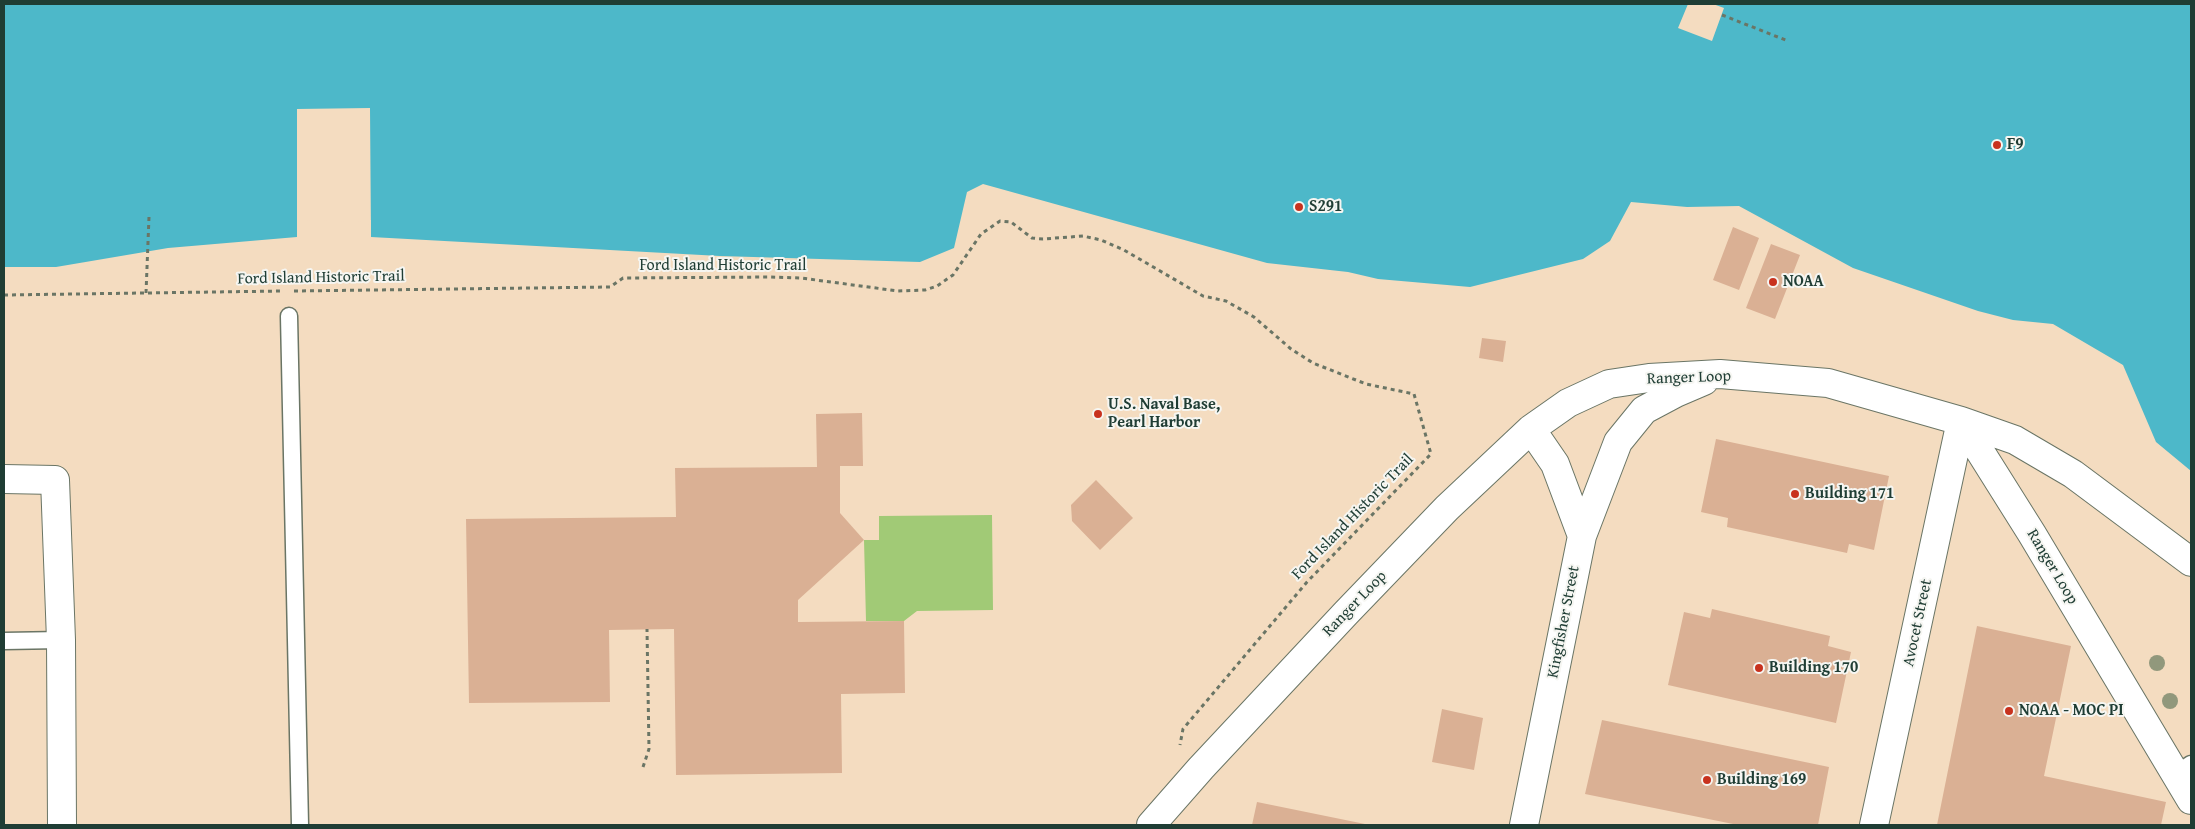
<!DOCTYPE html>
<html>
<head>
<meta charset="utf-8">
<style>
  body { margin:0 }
  #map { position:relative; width:2195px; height:829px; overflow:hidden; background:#f4dcc0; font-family:"Gentium Book Plus",serif }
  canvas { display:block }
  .frame { position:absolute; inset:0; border:5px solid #1f3d34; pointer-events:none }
</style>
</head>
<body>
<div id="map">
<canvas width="2195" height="829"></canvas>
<div class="frame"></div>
</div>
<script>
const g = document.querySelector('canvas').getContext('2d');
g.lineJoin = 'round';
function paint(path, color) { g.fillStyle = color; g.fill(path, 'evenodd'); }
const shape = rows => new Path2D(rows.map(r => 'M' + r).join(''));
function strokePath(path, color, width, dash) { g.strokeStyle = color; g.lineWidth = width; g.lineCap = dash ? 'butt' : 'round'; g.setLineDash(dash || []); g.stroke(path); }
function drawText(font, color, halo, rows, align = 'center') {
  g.font = font + ' "Gentium Book Plus",serif'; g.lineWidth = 4; g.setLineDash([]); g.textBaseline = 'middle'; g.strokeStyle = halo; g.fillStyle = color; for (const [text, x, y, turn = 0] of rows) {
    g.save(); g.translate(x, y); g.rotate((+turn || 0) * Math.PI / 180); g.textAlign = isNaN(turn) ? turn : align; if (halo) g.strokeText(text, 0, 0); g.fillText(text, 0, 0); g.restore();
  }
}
paint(shape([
  [992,515,993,610,917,611,904,621,866,621,864,540,879,540,879,516]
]), '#a1ca76');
paint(shape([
  [4,4,2191,4,2191,471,2156,442,2123,365,2053,324,2013,320,1978,311,1853,268,1739,206,1687,207,1631,202,1610,241,1583,259,1470,287,1378,279,1348,272,1267,263,983,184,967,192,954,248,920,262,720,256,371,237,371,220,298,218,297,237,168,248,56,267,4,267]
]), '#4db8c9');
paint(shape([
  [1688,4,1713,4,1724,8,1712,41,1678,28],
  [370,108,371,237,369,237,368,222,300,220,300,237,297,237,297,109]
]), '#f4dcc0');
paint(shape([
  [1733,227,1759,238,1739,290,1713,280],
  [1771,244,1800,255,1775,319,1746,308],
  [1482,338,1506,341,1503,362,1479,358],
  [862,413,863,466,840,466,840,513,864,540,798,600,798,622,904,621,905,693,841,694,842,773,676,775,674,629,609,630,610,702,469,703,466,519,676,517,675,468,817,467,816,414],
  [1716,439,1889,476,1874,550,1849,544,1847,553,1727,527,1728,518,1701,512],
  [1096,480,1133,518,1100,550,1072,521,1071,505],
  [1712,609,1830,636,1828,646,1851,652,1836,723,1668,685,1684,612,1710,618],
  [1977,626,2071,646,2044,776,2166,802,2161,825,1937,825],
  [1442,709,1483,718,1474,770,1432,762],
  [1602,720,1829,767,1818,825,1738,825,1585,794],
  [1257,802,1365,824,1365,825,1252,825]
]), '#dab094');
const service = shape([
  [289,316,300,825],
  [4,641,61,640],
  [2176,774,2191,764]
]);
const minor = shape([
  [4,479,55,480,61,640,62,825],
  [1582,536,1618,442,1644,410,1676,393,1704,381],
  [1151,825,1201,768,1346,613,1447,508,1531,429,1568,403,1609,384,1649,378,1720,374,1828,383,1961,421,2032,534,2191,800],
  [1524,825,1582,536,1555,464,1531,429],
  [1874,825,1961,421,2015,440,2073,474,2191,562]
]);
strokePath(service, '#6a7565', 19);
strokePath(minor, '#6a7565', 30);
strokePath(shape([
  [1722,15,1788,41],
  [294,291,610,287,623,278,771,277,801,278,898,291,925,290,937,286,953,275,981,234,1000,221,1011,222,1032,238,1043,239,1083,236,1101,240,1124,250,1203,296,1226,301,1254,317,1291,349,1313,363,1366,384,1414,394,1431,454,1307,582,1183,729,1180,745],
  [146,293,149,217],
  [4,295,283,291],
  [643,767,649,749,647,629]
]), '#6a7565', 3, [4, 4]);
strokePath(service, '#fff', 16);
strokePath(minor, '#fff', 28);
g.fillStyle = '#91987c';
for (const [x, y] of [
  [2157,663],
  [2170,701]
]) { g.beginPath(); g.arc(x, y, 8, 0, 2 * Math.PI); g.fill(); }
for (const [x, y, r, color] of [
  [1997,145,5,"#c8321e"],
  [1299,207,5,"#c8321e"],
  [1773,282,5,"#c8321e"],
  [1098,414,5,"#c8321e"],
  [1795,494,5,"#c8321e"],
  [1759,668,5,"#c8321e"],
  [2009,711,5,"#c8321e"],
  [1707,780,5,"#c8321e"]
]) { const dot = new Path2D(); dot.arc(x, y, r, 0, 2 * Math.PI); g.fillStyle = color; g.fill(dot); strokePath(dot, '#f6f6f2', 2); }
drawText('bold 16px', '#1f3d34', '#f6f6f2', [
  ["F9",2007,145],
  ["S291",1309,207],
  ["NOAA",1783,282],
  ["U.S. Naval Base,",1108,405],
  ["Pearl Harbor",1108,423],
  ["Building 171",1805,494],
  ["Building 170",1769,668],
  ["NOAA - MOC PI",2019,711],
  ["Building 169",1717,780]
], 'left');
drawText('16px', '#1f3d34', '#f6f6f2', [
  ["Ford Island Historic Trail",723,266],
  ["Ford Island Historic Trail",321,278,-1],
  ["Ranger Loop",1689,378,-2],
  ["Ford Island Historic Trail",1353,517,-46],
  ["Ranger Loop",2052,567,59],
  ["Ranger Loop",1355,604,-46],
  ["Kingfisher Street",1564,622,-79],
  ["Avocet Street",1918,623,-78]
]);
</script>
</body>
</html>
